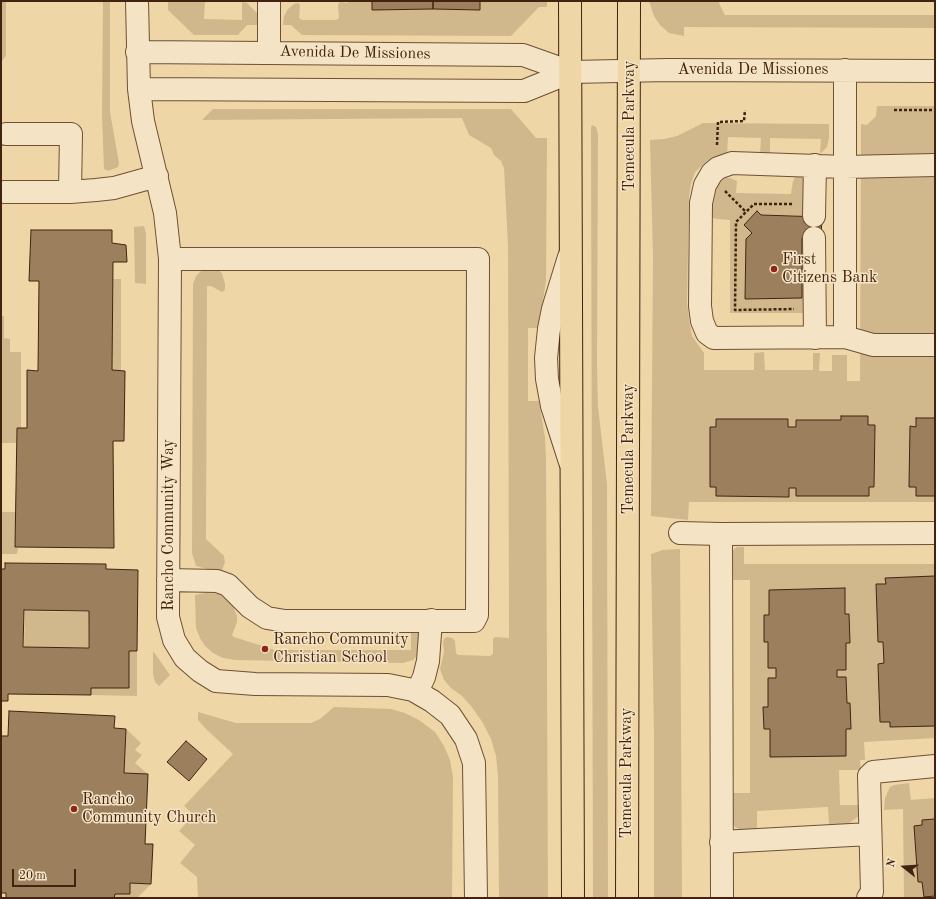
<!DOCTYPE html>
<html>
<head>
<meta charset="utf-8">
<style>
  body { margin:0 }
  #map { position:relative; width:936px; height:899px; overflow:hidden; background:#eed6a6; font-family:"Old Standard TT",serif }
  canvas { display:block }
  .frame { position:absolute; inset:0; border:2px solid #43230f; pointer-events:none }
  .north { position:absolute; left:884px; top:847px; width:40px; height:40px; -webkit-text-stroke:3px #f4e4c5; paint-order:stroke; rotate:287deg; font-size:11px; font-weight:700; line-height:16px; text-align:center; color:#43230f }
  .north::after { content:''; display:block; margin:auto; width:14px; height:18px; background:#43230f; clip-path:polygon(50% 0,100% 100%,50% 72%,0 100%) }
  .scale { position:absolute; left:12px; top:869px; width:64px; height:18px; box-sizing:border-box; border:2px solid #43230f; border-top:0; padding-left:5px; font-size:12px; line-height:14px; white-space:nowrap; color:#43230f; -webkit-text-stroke:3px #f4e4c5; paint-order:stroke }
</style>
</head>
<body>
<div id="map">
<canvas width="936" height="899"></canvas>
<div class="frame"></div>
<div class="north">N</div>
<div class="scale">20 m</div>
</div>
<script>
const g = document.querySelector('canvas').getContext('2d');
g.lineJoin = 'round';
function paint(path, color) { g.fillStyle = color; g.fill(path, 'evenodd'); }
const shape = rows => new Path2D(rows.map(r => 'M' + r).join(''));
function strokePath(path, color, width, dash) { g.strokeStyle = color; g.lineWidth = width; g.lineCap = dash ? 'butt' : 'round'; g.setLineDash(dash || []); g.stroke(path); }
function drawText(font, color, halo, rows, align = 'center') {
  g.font = font + ' "Old Standard TT",serif'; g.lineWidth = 3; g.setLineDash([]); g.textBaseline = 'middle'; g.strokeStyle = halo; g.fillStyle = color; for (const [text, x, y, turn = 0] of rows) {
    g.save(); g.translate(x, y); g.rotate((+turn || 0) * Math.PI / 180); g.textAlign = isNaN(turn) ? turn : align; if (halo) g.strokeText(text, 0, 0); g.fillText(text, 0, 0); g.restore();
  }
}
paint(shape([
  [1,1,6,1,6,56,1,62],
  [103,1,110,1,110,112,119,163,118,167,108,171,104,169,102,115],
  [168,1,205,1,204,19,242,20,242,3,243,2,247,3,257,13,257,25,247,25,238,35,194,35,168,10],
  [348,1,547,1,547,7,539,7,511,36,302,35,291,25,283,25,284,16,288,9,294,4,298,3,300,5,299,18,302,20,336,20,339,18,338,5,340,2,348,3],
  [649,1,718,1,725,15,935,15,935,28,684,27,684,36,669,33,660,25,654,16],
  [877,106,935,106,935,502,689,502,688,520,651,516,653,257,650,140,664,139,677,136,703,123,829,124,829,138,827,147,820,154,821,139,770,138,770,153,760,153,761,138,728,137,727,155,708,160,695,172,691,184,689,196,687,302,689,319,692,336,704,353,704,370,754,370,754,353,764,352,765,370,813,370,813,353,820,353,819,371,832,371,832,355,847,355,847,381,860,381,861,124,867,125,876,116],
  [868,416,868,425,875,425,874,487,789,488,789,497,716,496,716,487,710,487,710,427,716,427,716,419,788,419,788,427,796,427],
  [213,109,511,109,536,138,547,138,546,280,539,328,528,328,528,401,539,401,545,438,546,458,548,898,499,898,498,777,496,756,491,739,483,723,471,706,461,695,451,688,444,680,440,669,444,652,443,643,444,639,446,637,452,638,455,641,456,653,458,655,490,656,493,654,493,639,495,637,509,638,508,246,504,168,501,161,494,155,491,148,469,135,462,118,202,120],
  [592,125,596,127,598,134,597,366,598,407,607,484,608,898,593,898,591,128],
  [796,176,802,176,804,179,804,216,761,215,757,211,744,225,752,233,746,239,745,299,802,298,802,238,806,238,806,313,730,313,730,220,717,219,713,218,711,214,710,208,714,190,718,184,725,178,730,178,737,181,736,193,791,194,793,181],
  [144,226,146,234,146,284,135,283,134,227],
  [208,266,214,267,222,273,225,284,225,290,222,292,211,286,207,286,206,539,224,556,225,562,222,570,215,571,196,566,192,553,193,284,196,276,201,271],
  [113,279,121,279,121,371,112,370],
  [1,316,4,316,4,338,10,339,10,352,21,352,21,428,17,428,16,443,1,443],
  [1,512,15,512,15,547,18,548,17,554,1,554],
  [737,547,744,547,744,564,935,564,935,738,864,742,865,760,860,760,861,770,839,770,840,805,861,805,859,816,848,824,829,825,828,807,757,811,757,829,745,830,739,829,735,827,732,821,733,793,750,793,750,580,734,580,731,578,732,551],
  [680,549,682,898,654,898,654,735,651,554,663,550],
  [206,593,228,594,237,616,237,622,232,635,234,637,275,650,411,650,411,633,415,632,419,633,422,640,420,653,413,660,403,663,236,660,223,658,213,653,205,646,200,638,196,628,195,595],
  [25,611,89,612,88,647,24,647],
  [129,651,137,651,137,696,91,695,91,688,129,688],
  [153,651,170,675,159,686,155,682,153,674],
  [334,707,391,709,405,713,419,720,435,732,444,746,450,760,453,777,452,898,198,898,197,877,180,863,195,845,179,831,194,815,184,806,233,754,206,729,198,720,198,712,236,723,311,723,320,719],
  [126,729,141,743,135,750,142,755,135,763,148,774,124,773],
  [909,783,911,800,935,798,935,898,904,898,903,809,884,810,885,798,890,787,894,785],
  [130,883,151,884,137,898,114,898,115,894,129,894]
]), '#d1b88c');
const building = shape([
  [372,1,433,1,433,9,372,10,372,1],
  [433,1,480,1,480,10,433,9,433,1],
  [757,211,761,215,822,217,821,238,802,238,802,298,745,299,746,239,752,233,744,225,757,211],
  [31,230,112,230,112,243,126,245,127,262,113,262,112,370,125,371,124,441,113,441,114,548,15,547,17,428,27,428,27,370,38,371,39,281,29,281,31,230],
  [841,416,868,416,868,425,875,425,874,487,869,487,869,496,796,496,796,488,789,488,789,497,716,496,716,487,710,487,710,427,716,427,716,419,788,419,788,427,796,427,796,420,841,420,841,416],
  [916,418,935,418,935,496,916,496,916,487,909,487,910,426,916,427,916,418],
  [5,563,106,564,106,569,138,570,137,651,129,651,129,688,91,688,91,695,8,694,8,701,1,701,1,569,5,569,5,563],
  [24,610,89,611,89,648,23,647,24,610],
  [935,576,935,726,890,727,890,722,880,722,878,664,884,663,883,642,878,642,876,584,886,584,885,578,935,576],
  [845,588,845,614,849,614,850,643,846,643,846,670,837,670,837,677,846,677,847,703,850,703,851,729,846,729,846,756,770,757,770,729,764,729,763,707,768,707,768,678,776,678,776,668,768,668,768,642,764,642,764,615,769,615,769,590,845,588],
  [9,711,115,716,114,728,126,729,124,773,148,774,145,844,153,844,151,884,130,883,130,894,115,894,114,898,6,898,6,893,1,893,1,736,8,736,9,711],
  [186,741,207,759,189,781,167,762,186,741],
  [935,819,935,896,924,897,922,882,918,882,914,826,922,825,922,820,935,819]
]);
paint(building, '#9c805e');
strokePath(building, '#43230f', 1);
const minor = shape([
  [137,1,139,89,143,121,165,213,170,259,168,617,174,640,185,658,200,671,216,681,255,684,388,685,413,690,432,701,450,715,466,739,474,763,476,898],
  [269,1,269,52],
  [137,52,523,55,571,72],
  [845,70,845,337,714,338,707,333,702,321,700,306,701,203,705,185,712,173,718,168,732,163,845,167,935,165],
  [139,89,524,91,571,72,668,70,935,71],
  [6,134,71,134,70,192],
  [4,192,70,192,96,190,114,188,157,176],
  [814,216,815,165],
  [814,238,815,338],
  [569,257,553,309,549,329,546,358,547,379,552,406,570,462],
  [845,337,873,345,935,345],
  [680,533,721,534],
  [168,580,217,581,228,585,250,607,267,618,285,621,474,621,477,615,478,259,170,259],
  [417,692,424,677,428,661,431,620],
  [721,842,870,834],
  [722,898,721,534,935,533],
  [868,898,872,892,869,776,873,772,935,766]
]);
const major = shape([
  [570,1,573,898],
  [627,898,629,1]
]);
strokePath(minor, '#6e5035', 24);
strokePath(major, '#43230f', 24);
strokePath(shape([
  [894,110,935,110],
  [717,145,718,122,744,121,745,110],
  [725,191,746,212],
  [792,204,754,204,736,222,735,310,794,309]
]), '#43230f', 2.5, [3, 2]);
strokePath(minor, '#f4e4c5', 22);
strokePath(major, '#eed6a6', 22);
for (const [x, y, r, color] of [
  [774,269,4,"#8f2418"],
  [265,649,4,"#8f2418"],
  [74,809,4,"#8f2418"]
]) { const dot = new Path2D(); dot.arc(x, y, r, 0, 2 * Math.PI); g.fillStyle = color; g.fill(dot); strokePath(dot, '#f4e4c5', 1.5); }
drawText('16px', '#43230f', '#f4e4c5', [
  ["Avenida De Missiones",355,53,1],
  ["Avenida De Missiones",753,70],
  ["Temecula Parkway",630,126,-90],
  ["Temecula Parkway",629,449,-90],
  ["Rancho Community Way",169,525,-90],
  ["Temecula Parkway",627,773,-90]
]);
drawText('16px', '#43230f', '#f4e4c5', [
  ["First",782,260],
  ["Citizens Bank",782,278],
  ["Rancho Community",273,640],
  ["Christian School",273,658],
  ["Rancho",82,800],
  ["Community Church",82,818]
], 'left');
</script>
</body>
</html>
